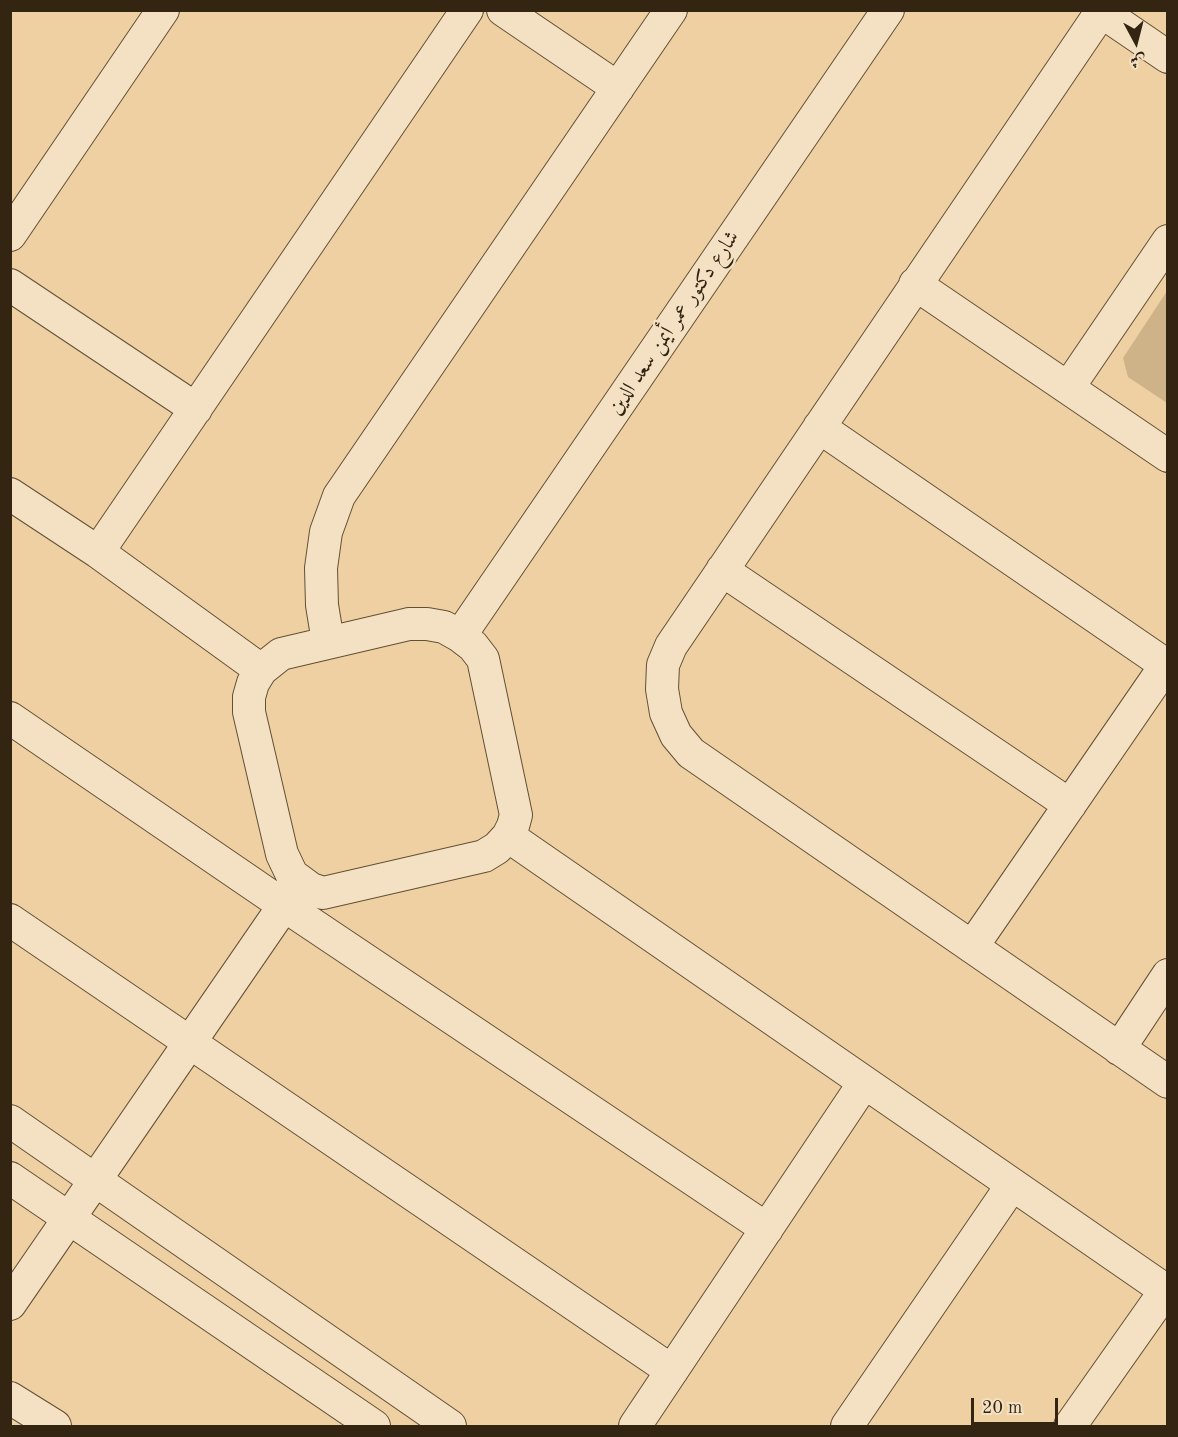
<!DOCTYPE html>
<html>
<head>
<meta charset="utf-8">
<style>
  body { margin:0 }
  #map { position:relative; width:1178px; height:1437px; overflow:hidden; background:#eed0a2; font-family:"Old Standard TT",Amiri,serif }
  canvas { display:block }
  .frame { position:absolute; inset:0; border:12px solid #332511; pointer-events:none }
  .north { position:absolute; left:1106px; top:12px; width:60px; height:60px; -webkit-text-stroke:4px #f4e0c3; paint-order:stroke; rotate:173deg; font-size:16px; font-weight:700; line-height:24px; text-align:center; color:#332511 }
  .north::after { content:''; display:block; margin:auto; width:21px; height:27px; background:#332511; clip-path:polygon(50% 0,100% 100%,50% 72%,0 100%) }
  .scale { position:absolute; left:971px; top:1398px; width:87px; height:27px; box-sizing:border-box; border:3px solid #332511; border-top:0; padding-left:8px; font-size:18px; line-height:21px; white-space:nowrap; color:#332511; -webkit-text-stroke:4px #f4e0c3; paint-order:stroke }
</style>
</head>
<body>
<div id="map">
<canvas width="1178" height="1437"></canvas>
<div class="frame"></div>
<div class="north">ش</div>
<div class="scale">20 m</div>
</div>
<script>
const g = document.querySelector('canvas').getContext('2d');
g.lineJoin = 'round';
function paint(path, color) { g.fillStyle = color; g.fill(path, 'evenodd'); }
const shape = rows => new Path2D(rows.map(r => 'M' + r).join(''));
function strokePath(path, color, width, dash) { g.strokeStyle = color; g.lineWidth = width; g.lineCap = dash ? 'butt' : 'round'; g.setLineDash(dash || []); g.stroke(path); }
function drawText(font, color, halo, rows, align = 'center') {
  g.font = font + ' "Old Standard TT",Amiri,serif'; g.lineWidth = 5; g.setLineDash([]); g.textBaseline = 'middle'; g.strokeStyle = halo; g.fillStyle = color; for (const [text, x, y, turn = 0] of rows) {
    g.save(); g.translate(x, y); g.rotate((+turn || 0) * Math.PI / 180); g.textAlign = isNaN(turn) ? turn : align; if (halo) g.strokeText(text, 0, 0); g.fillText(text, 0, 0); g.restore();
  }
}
paint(shape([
  [1167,291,1167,403,1128,377,1123,358]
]), '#ceb389');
const minor = shape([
  [503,10,618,88],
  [1099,10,1168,57],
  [1101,12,671,646,663,665,662,689,666,713,676,735,691,753,1168,1082],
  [10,235,163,10],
  [915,284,1168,456],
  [10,285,196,409],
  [1068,388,1168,241],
  [819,427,1166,665],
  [10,494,98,552,261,670],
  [98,552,467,10],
  [722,570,1070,805],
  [409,624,427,624,444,627,460,636,473,646,483,659,516,815,513,826,508,836,497,848,484,856,323,893,311,889,292,875,282,854,249,712,249,697,253,683,261,670,281,654,409,624],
  [460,636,888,10],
  [328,642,322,605,321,568,326,532,339,496,671,10],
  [10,718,285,906,767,1229],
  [508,836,1168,1292],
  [10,920,672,1371],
  [972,947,1168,662],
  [1119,1049,1168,975],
  [10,1121,450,1426],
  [10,1178,374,1426],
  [10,1304,296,888],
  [10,1398,55,1426],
  [635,1426,864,1083],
  [847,1426,1012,1185],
  [1070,1426,1168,1287]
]);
strokePath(minor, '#625035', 34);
strokePath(minor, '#f4e0c3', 32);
drawText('21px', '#332511', '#f4e0c3', [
  ["شارع دكتور عمر أيمن سعد الدين",674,323,-56]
]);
</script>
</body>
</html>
